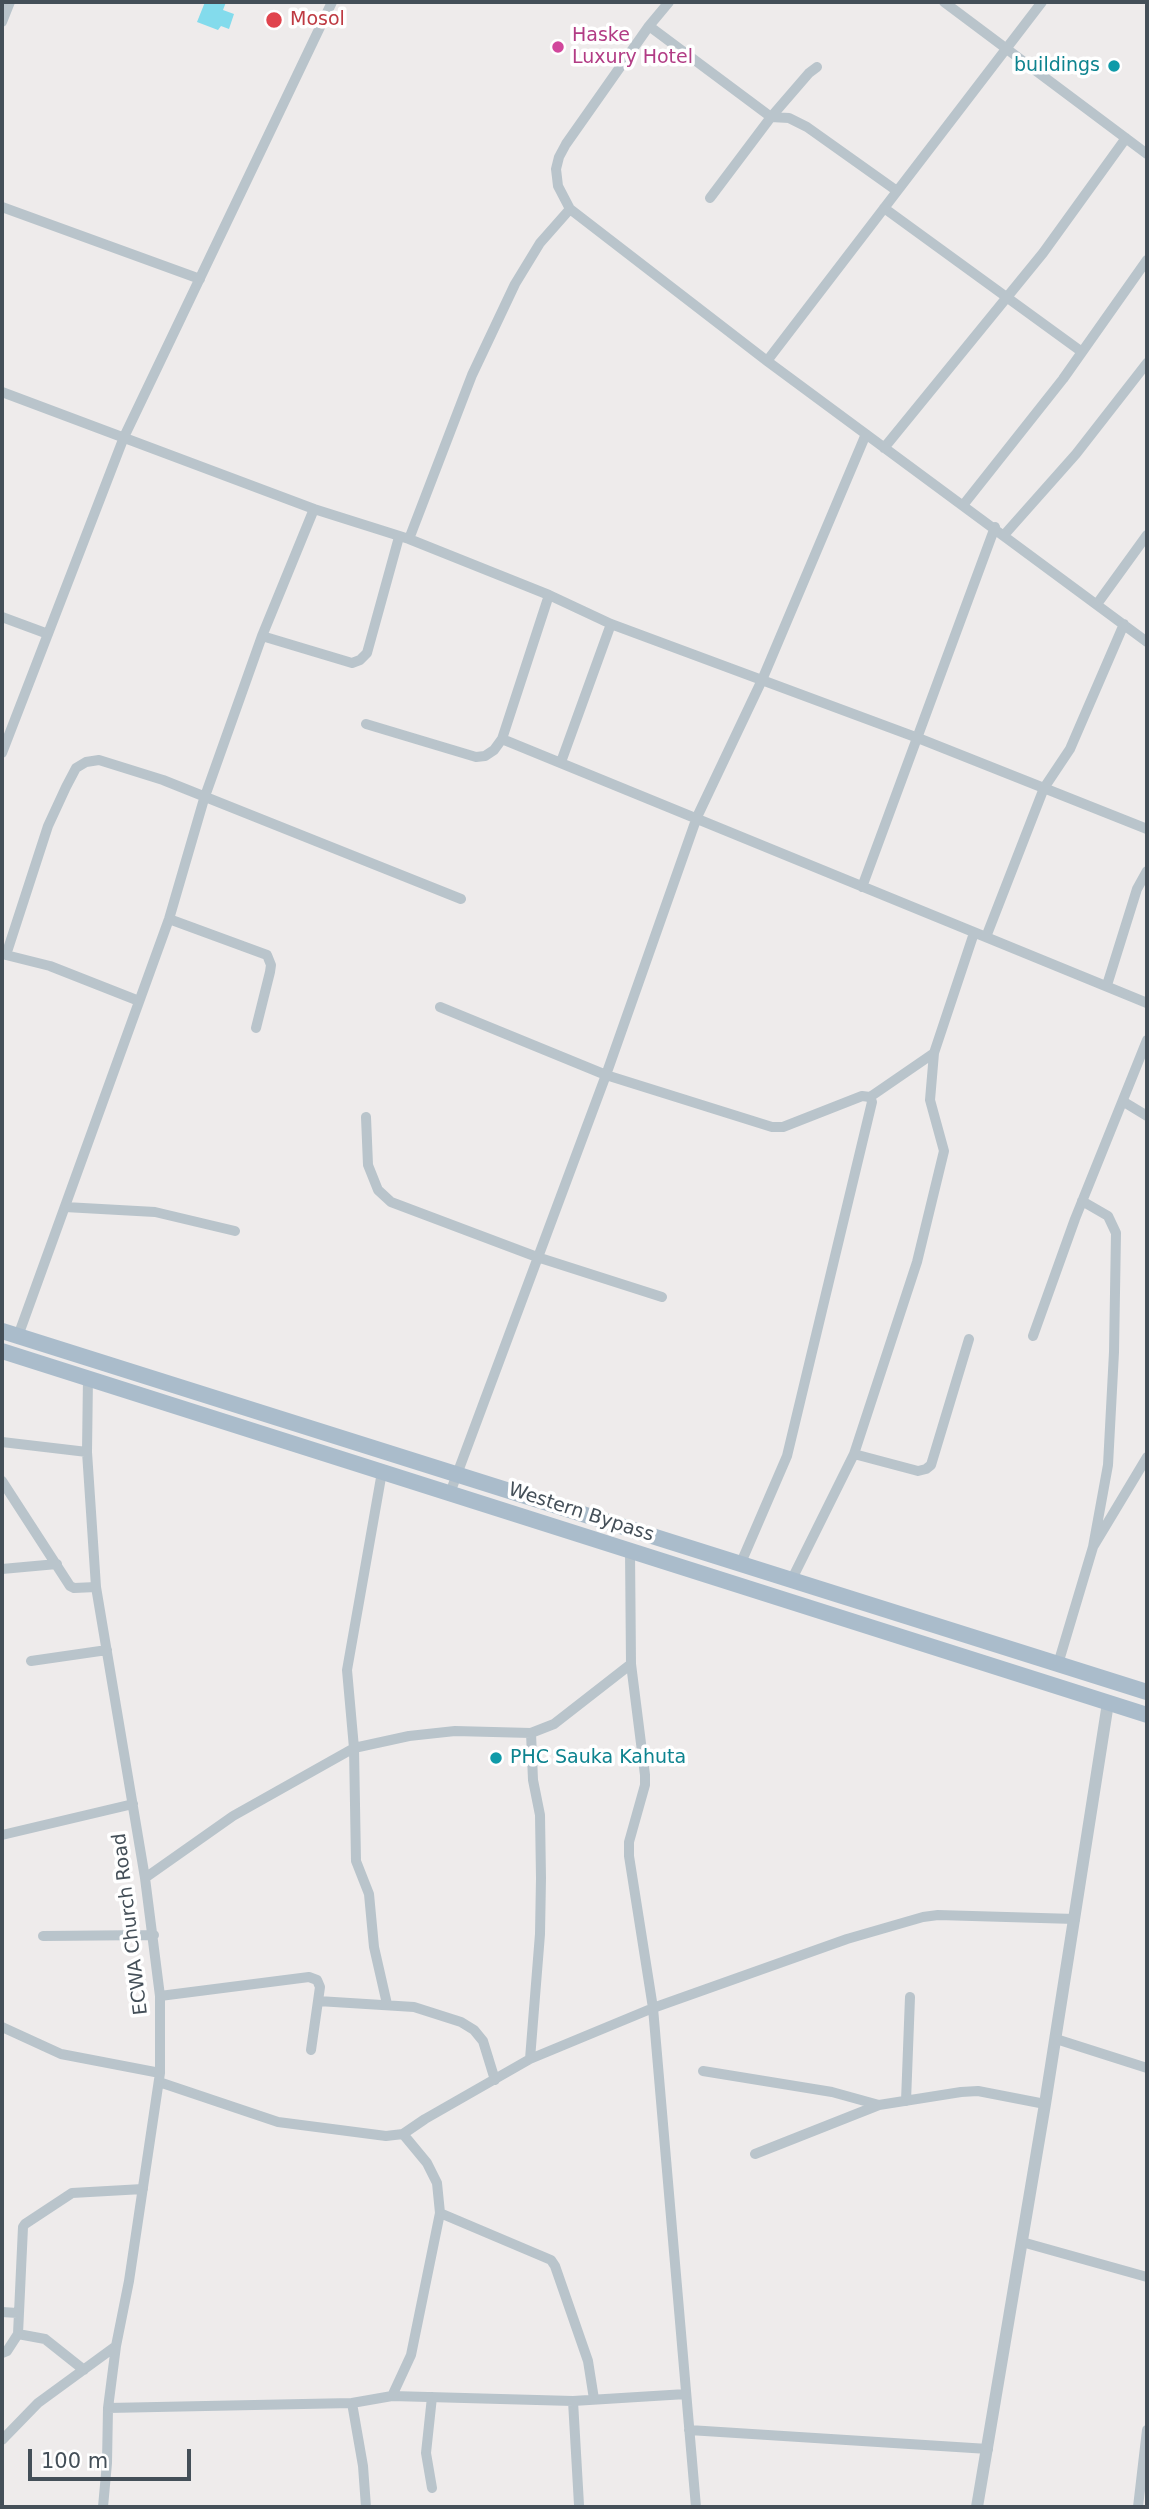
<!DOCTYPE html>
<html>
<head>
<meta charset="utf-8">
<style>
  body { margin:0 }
  #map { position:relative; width:1149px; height:2509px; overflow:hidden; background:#eeebeb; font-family:"DejaVu Sans",sans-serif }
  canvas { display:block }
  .frame { position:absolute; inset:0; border:4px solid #444f58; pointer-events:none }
  .scale { position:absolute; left:28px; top:2449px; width:163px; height:32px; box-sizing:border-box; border:4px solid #444f58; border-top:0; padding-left:9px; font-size:21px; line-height:24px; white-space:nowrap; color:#444f58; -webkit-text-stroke:5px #fff; paint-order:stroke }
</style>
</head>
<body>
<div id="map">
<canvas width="1149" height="2509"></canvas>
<div class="frame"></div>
<div class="scale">100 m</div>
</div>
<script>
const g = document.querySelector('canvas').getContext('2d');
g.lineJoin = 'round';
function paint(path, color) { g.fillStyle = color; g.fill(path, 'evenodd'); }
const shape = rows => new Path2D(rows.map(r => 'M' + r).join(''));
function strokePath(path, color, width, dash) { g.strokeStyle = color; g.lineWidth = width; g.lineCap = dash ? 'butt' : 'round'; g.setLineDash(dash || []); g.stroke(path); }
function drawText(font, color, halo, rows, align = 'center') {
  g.font = font + ' "DejaVu Sans",sans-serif'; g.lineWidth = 7; g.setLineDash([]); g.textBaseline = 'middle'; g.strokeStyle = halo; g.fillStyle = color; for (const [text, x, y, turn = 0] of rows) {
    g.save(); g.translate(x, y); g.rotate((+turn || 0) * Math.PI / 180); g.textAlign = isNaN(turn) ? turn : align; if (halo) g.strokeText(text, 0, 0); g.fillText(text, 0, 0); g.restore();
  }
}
paint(shape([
  [205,2,226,2,223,10,234,14,229,29,221,26,218,30,197,22]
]), '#83dbec');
strokePath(shape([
  [669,2,649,26,566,144,559,157,556,169,558,186,570,209,767,361,1147,642],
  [944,2,1147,154],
  [2,22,10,2],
  [649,26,771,117,789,118,807,127,897,191],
  [710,198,771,117,809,73,817,67],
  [2,207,200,279],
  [884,208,1082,352],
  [767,361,1042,2],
  [2,392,314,509,409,539,549,595,611,624,918,738,1147,829],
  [884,448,1043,253,1126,138],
  [964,504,1063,379,1147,260],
  [1005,534,1076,454,1147,363],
  [409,539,472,375,515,284,540,243,570,209],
  [1097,604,1147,535],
  [2,617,48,634],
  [262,636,352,663,360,660,367,653,399,537],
  [366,724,476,757,485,756,494,750,502,739,1147,1003],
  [502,739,549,595],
  [2,753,124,437,332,2],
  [561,762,611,624],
  [862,887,995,527],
  [169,919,267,955,271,965,270,972,256,1028],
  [986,937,1044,788,1070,749,1124,624],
  [2,954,50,966,139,1001],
  [6,955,48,826,66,787,76,768,86,762,99,760,163,780,461,899],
  [1107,985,1137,889,1147,871],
  [440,1007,606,1075,772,1127,783,1127,862,1096,870,1097,872,1102,787,1456,740,1565],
  [870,1097,934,1053],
  [1124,1102,1147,1116],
  [366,1117,368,1165,378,1190,391,1202,537,1257,662,1297],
  [1082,1201,1108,1216,1116,1233,1114,1352,1108,1465,1093,1547,1147,1457],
  [65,1207,155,1212,235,1231],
  [18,1336,169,919,204,799,262,636,314,509],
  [1033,1336,1075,1219,1147,1040],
  [88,1377,87,1452,96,1587,145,1878,160,1996,160,2073,129,2281,116,2346,108,2408,107,2463,103,2507],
  [2,1442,87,1452],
  [854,1454,918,1471,926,1469,931,1465,969,1339],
  [382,1472,347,1670,354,1748,356,1861,369,1894,374,1947,387,2004],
  [2,1481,70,1586,74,1588,96,1587],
  [450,1493,606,1075,697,817,762,680,866,434],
  [2,1569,57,1564],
  [791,1581,854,1454,917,1262,944,1151,930,1100,934,1053,974,933],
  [31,1661,107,1650],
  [631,1664,645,1775,645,1785,629,1842,629,1856,653,2008,696,2507],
  [1058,1664,1093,1547],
  [2,1835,133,1804],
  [145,1878,233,1816,354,1748,409,1736,455,1731,531,1733,554,1724,631,1664,630,1551],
  [43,1936,154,1935],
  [160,1996,309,1977,317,1980,320,1987,311,2050],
  [318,2001,414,2007,461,2022,474,2030,483,2041,495,2080],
  [2,2027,61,2054,160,2073],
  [1056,2039,1147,2068],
  [530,2059,540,1934,541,1878,540,1815,533,1780,531,1733],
  [703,2071,832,2092,879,2105],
  [159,2082,278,2122,386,2136,403,2134,425,2119,530,2059,653,2008,847,1939,923,1917,938,1915,1075,1919],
  [906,2101,910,1997],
  [755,2154,879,2105,961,2092,978,2091,1045,2104],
  [440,2213,551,2260,555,2266,588,2361,594,2399],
  [1022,2242,1147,2277],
  [2,2312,17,2313],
  [18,2334,45,2339,84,2370],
  [2,2353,7,2351,18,2334,23,2227,25,2224,72,2193,143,2189],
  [392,2396,411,2355,440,2213,437,2183,427,2163,403,2134],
  [573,2401,579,2505],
  [352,2403,363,2466,366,2507],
  [108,2408,352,2403,392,2396,573,2401,686,2394],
  [689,2430,988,2449],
  [2,2440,38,2403,116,2346],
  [432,2488,426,2453,432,2397],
  [1138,2507,1147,2430]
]), '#b9c4cb', 10);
strokePath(shape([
  [977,2507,1045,2104,1108,1703]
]), '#b9c4cb', 12);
strokePath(shape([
  [2,1331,1147,1692],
  [2,1351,1147,1715]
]), '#aabccb', 16);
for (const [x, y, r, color] of [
  [274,20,9,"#e0444e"],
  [558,47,7,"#d1479c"],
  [1114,66,7,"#0f9aa8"],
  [496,1758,7,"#0f9aa8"]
]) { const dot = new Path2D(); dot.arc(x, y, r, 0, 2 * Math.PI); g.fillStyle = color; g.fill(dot); strokePath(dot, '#fff', 2.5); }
drawText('19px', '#be3a42', '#fff', [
  ["Mosol",290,20]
], 'left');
drawText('19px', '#b23c85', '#fff', [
  ["Haske",572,36],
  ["Luxury Hotel",572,58]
], 'left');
drawText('19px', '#0d838f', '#fff', [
  ["buildings",1100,66],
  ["PHC Sauka Kahuta",510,1758,"left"]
], 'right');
drawText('19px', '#444f58', '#fff', [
  ["Western Bypass",581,1513,18],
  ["ECWA Church Road",131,1924,-97]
]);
</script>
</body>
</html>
